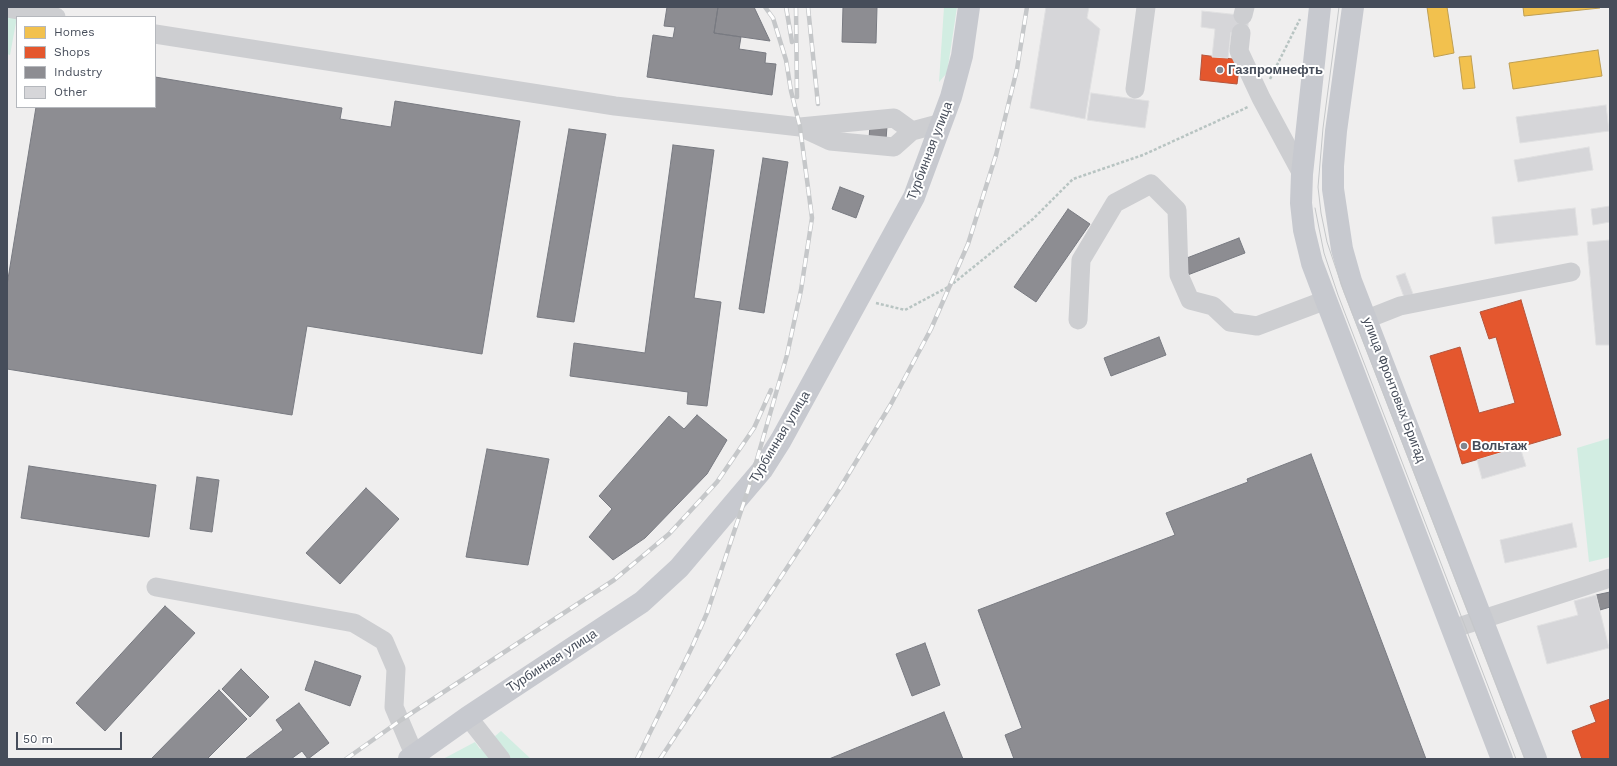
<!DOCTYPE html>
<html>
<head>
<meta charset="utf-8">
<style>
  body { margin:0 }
  #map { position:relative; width:1617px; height:766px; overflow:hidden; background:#efeeee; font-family:"Work Sans",sans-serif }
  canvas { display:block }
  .frame { position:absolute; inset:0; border:8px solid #464d5a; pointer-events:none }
  .legend { position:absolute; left:16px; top:16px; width:140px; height:92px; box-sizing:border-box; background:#fff; border:1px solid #b5b8bd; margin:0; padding:5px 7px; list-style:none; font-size:12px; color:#464d5a }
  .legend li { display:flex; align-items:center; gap:8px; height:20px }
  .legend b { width:20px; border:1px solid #b5b8bd }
  .scale { position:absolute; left:16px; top:732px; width:106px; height:18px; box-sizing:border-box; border:2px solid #464d5a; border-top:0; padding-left:5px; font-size:12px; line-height:14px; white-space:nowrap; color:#464d5a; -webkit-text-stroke:3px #fff; paint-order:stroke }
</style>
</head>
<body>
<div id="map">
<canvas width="1617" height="766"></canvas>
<div class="frame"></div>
<ul class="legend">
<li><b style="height:11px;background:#f2c14e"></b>Homes</li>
<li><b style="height:11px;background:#e4572e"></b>Shops</li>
<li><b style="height:11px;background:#8d8d92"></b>Industry</li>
<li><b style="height:11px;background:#d6d6d9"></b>Other</li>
</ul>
<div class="scale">50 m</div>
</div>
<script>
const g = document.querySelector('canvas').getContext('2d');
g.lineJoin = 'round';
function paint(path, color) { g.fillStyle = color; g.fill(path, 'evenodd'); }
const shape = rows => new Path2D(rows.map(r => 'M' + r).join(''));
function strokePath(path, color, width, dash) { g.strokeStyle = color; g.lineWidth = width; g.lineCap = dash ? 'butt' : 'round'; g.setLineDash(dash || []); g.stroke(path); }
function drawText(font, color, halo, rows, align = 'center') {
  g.font = font + ' "Work Sans",sans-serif'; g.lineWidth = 4; g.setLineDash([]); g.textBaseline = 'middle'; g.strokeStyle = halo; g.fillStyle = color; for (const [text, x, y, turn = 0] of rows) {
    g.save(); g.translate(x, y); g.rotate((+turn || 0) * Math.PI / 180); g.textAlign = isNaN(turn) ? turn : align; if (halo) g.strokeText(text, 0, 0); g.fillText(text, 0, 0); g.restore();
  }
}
paint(shape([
  [944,7,957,7,947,73,939,82],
  [7,12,17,17,10,55,7,54],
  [1610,438,1610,557,1589,562,1577,448],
  [501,731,531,759,443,759,475,742,480,749]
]), '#d2ede2');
const homes = shape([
  [1427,7,1447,7,1454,53,1434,57,1427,7],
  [1523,7,1600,7,1600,8,1524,16,1523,7],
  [1598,50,1602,76,1513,89,1509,63,1598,50],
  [1471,56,1475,88,1463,89,1459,57,1471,56]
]);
paint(homes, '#f2c14e');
strokePath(homes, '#be9e52', 1);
const shops = shape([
  [1202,55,1240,60,1237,84,1200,80,1202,55],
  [1521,300,1561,435,1462,464,1430,356,1460,347,1479,413,1515,403,1496,337,1489,339,1480,312,1521,300],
  [1610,699,1610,759,1582,759,1572,731,1596,722,1590,706,1610,699]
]);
paint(shops, '#e4572e');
strokePath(shops, '#b5543b', 1);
const industry = shape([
  [667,7,718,7,714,33,741,37,739,49,766,53,765,63,776,64,772,95,647,77,653,35,673,38,675,27,664,26,667,7],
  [718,7,754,7,770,41,714,33,718,7],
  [843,7,877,7,876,43,842,42,843,7],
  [155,77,342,108,340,119,391,127,395,101,520,121,482,354,307,326,292,415,7,369,7,285,36,107,155,107,155,77],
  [870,125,887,126,886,140,869,139,870,125],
  [569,129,606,134,574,322,537,317,569,129],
  [673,145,714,150,694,298,721,302,707,406,687,404,688,392,570,376,574,343,645,353,673,145],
  [763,158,788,162,764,313,739,309,763,158],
  [840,187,864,196,856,218,832,209,840,187],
  [1068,209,1090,224,1036,302,1014,287,1068,209],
  [1239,238,1245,253,1185,276,1179,261,1239,238],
  [1159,337,1166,355,1111,376,1104,358,1159,337],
  [697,415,727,440,707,474,645,538,613,560,589,537,612,509,599,496,669,416,684,429,697,415],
  [487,449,549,459,528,565,466,557,487,449],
  [1311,454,1426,759,1014,759,1005,735,1022,728,978,610,1175,535,1166,513,1248,482,1247,479,1311,454],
  [29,466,156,485,149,537,21,518,29,466],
  [197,477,219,480,212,532,190,529,197,477],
  [366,488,399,519,340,584,306,553,366,488],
  [1610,592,1610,607,1600,610,1596,595,1610,592],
  [165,606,195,633,105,731,76,703,165,606],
  [925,643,940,685,912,696,896,654,925,643],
  [315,661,361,676,350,706,305,690,315,661],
  [241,669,269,697,250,717,222,689,241,669],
  [219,690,247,719,207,759,151,759,219,690],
  [299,703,329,743,308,759,302,751,291,759,245,759,283,730,276,720,299,703],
  [944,712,963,759,829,759,944,712]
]);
paint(industry, '#8d8d92');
strokePath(industry, '#787a81', 1);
const building = shape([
  [1046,7,1089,7,1087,18,1100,29,1085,119,1030,108,1046,7],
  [1202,11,1249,16,1247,34,1231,32,1228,58,1212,57,1215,29,1201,27,1202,11],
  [1091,93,1149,101,1145,128,1087,120,1091,93],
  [1606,105,1609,131,1520,143,1516,117,1606,105],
  [1589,147,1593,170,1518,182,1514,160,1589,147],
  [1610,206,1610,222,1593,225,1591,209,1610,206],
  [1575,208,1578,235,1495,244,1492,217,1575,208],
  [1610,240,1610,345,1596,345,1587,242,1610,240],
  [1405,273,1413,294,1404,297,1396,276,1405,273],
  [1520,447,1526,466,1482,479,1477,460,1520,447],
  [1572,523,1577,547,1505,563,1500,540,1572,523],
  [1596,595,1609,648,1547,664,1537,626,1578,615,1574,601,1596,595]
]);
paint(building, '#d6d6d9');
strokePath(building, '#e0e0e1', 1);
strokePath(shape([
  [1270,79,1300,19],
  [876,303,905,310,950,286,1033,219,1073,179,1143,155,1248,107]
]), '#b8c4c2', 2.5, [3, 2]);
strokePath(shape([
  [7,8,56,17],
  [1243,15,1245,7],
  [1241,33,1239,51,1261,98,1302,174],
  [155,34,615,106,800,127,894,118,912,131],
  [1135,89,1146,7],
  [800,127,830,141,894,147,912,131,942,123],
  [1367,319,1400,306,1571,272],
  [1078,320,1081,260,1115,203,1151,184,1177,210,1179,275,1190,300,1213,306,1230,322,1257,326,1326,300],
  [156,587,354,623,384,641,396,669,394,707,414,754],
  [1452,629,1610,578],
  [468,717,501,759]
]), '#cdced1', 19);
strokePath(shape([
  [1320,7,1302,174,1301,203,1304,230,1312,263,1326,300,1502,759],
  [1353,7,1336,131,1333,166,1333,189,1342,249,1351,281,1536,759],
  [409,759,468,717,642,602,679,568,762,470,781,440,914,197,951,97,962,56,969,7]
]), '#c7c9cf', 22);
strokePath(shape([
  [1339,7,1323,128,1318,187,1321,213,1327,242,1344,292,1525,759],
  [1315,208,1324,253,1338,295,1516,759]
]), '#c5c7c9', 1);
const rail = shape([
  [786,7,792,42],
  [796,7,797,97],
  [808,7,818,104],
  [346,759,401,720,614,580,669,534,717,482,754,428,771,390],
  [637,759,692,647,707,613,749,487,787,355,801,290,812,218,800,127,791,91,786,60,773,18,765,7],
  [660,759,840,488,891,404,931,329,968,244,996,155,1017,69,1027,7]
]);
strokePath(rail, '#c5c7c9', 4.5);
strokePath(rail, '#fff', 3, [9]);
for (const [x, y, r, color] of [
  [1220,70,4,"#81858e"],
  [1464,446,4,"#81858e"]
]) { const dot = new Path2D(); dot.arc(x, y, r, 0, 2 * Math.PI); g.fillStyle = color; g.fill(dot); strokePath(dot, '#fff', 1.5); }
drawText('bold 13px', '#464d5a', '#fff', [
  ["Газпромнефть",1228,70],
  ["Вольтаж",1472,446]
], 'left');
drawText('13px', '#464d5a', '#fff', [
  ["Турбинная улица",930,151,-69],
  ["улица Фронтовых Бригад",1394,390,69],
  ["Турбинная улица",780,437,-59],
  ["Турбинная улица",552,661,-33]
]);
</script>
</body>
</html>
